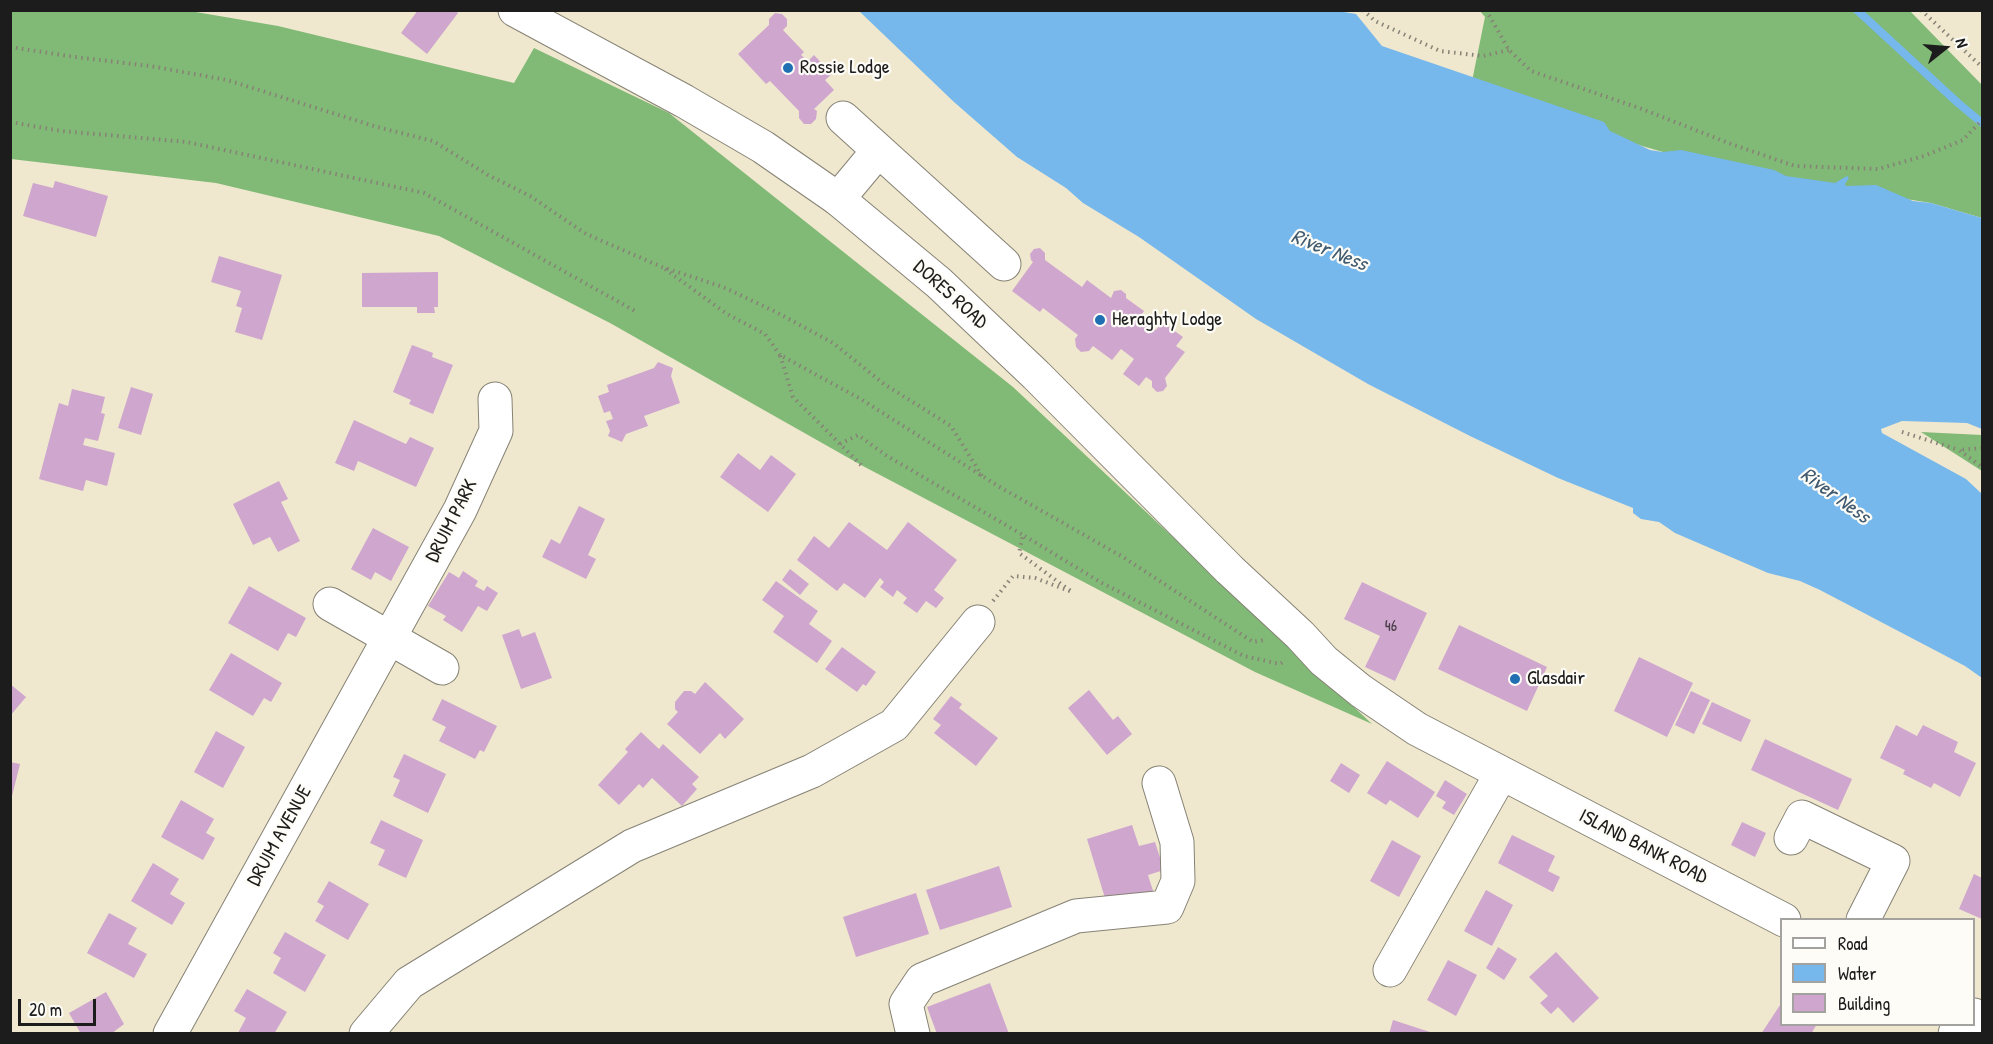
<!DOCTYPE html>
<html>
<head>
<meta charset="utf-8">
<style>
  body { margin:0 }
  #map { position:relative; width:1993px; height:1044px; overflow:hidden; background:#efe8ce; font-family:"Patrick Hand",sans-serif }
  canvas { display:block }
  .frame { position:absolute; inset:0; border:12px solid #1c1c1c; pointer-events:none }
  .legend { position:absolute; left:1780px; top:918px; width:195px; height:108px; box-sizing:border-box; background:#fdfcf7; border:2px solid #a3a29f; margin:0; padding:8px 10px; list-style:none; font-size:18px; color:#1c1c1c }
  .legend li { display:flex; align-items:center; gap:12px; height:30px }
  .legend b { width:30px; border:2px solid #a3a29f }
  .north { position:absolute; left:1915px; top:18px; width:60px; height:60px; -webkit-text-stroke:4px #fdfcf7; paint-order:stroke; rotate:73deg; font-size:16px; font-weight:700; line-height:24px; text-align:center; color:#1c1c1c }
  .north::after { content:''; display:block; margin:auto; width:21px; height:27px; background:#1c1c1c; clip-path:polygon(50% 0,100% 100%,50% 72%,0 100%) }
  .scale { position:absolute; left:18px; top:999px; width:78px; height:27px; box-sizing:border-box; border:3px solid #1c1c1c; border-top:0; padding-left:8px; font-size:18px; line-height:21px; white-space:nowrap; color:#1c1c1c; -webkit-text-stroke:4px #fdfcf7; paint-order:stroke }
</style>
</head>
<body>
<div id="map">
<canvas width="1993" height="1044"></canvas>
<div class="frame"></div>
<ul class="legend">
<li><b style="height:8px;background:#fff"></b>Road</li>
<li><b style="height:16px;background:#77b8ec"></b>Water</li>
<li><b style="height:16px;background:#cfa6ce"></b>Building</li>
</ul>
<div class="north">N</div>
<div class="scale">20 m</div>
</div>
<script>
const g = document.querySelector('canvas').getContext('2d');
g.lineJoin = 'round';
function paint(path, color) { g.fillStyle = color; g.fill(path, 'evenodd'); }
const shape = rows => new Path2D(rows.map(r => 'M' + r).join(''));
function strokePath(path, color, width, dash) { g.strokeStyle = color; g.lineWidth = width; g.lineCap = dash ? 'butt' : 'round'; g.setLineDash(dash || []); g.stroke(path); }
function drawText(font, color, halo, rows, align = 'center') {
  g.font = font + ' "Patrick Hand",sans-serif'; g.lineWidth = 4.5; g.setLineDash([]); g.textBaseline = 'middle'; g.strokeStyle = halo; g.fillStyle = color; for (const [text, x, y, turn = 0] of rows) {
    g.save(); g.translate(x, y); g.rotate((+turn || 0) * Math.PI / 180); g.textAlign = isNaN(turn) ? turn : align; if (halo) g.strokeText(text, 0, 0); g.fillText(text, 0, 0); g.restore();
  }
}
paint(shape([
  [11,11,190,11,278,26,514,83,534,48,669,113,1013,387,1372,724,1255,672,861,465,610,323,439,236,216,183,11,159],
  [1480,11,1910,11,1982,85,1982,218,1931,203,1805,183,1663,152,1469,96,1485,17],
  [1921,432,1982,435,1982,471]
]), '#81b976');
paint(shape([
  [1332,10,1356,14,1382,46,1604,122,1610,131,1650,150,1663,152,1681,150,1774,170,1786,176,1835,183,1847,176,1849,178,1845,184,1846,186,1876,185,1913,201,1931,203,1982,218,1982,429,1967,423,1902,421,1881,429,1882,433,1966,479,1982,494,1982,678,1965,666,1820,590,1800,581,1768,573,1675,533,1659,522,1641,519,1633,513,1633,508,1558,478,1470,436,1368,384,1256,319,1139,237,1083,203,1066,188,1017,157,954,102,859,11]
]), '#77b8ec');
strokePath(shape([
  [1857,10,1958,103,1982,123]
]), '#77b8ec', 8);
paint(shape([
  [418,10,455,10,458,13,427,54,401,33],
  [775,13,782,14,787,19,787,26,783,30,804,52,801,55,808,61,814,55,832,74,825,80,834,90,814,109,817,111,816,119,811,124,804,124,799,118,799,111,770,81,766,84,738,54,769,25,769,19],
  [55,181,108,196,96,237,23,216,33,183,53,188],
  [1040,248,1045,253,1045,260,1082,287,1087,280,1111,298,1114,291,1121,290,1126,294,1126,298,1144,311,1140,317,1156,330,1162,322,1183,337,1176,346,1185,352,1165,378,1167,386,1163,391,1157,392,1152,387,1152,381,1146,377,1139,386,1123,374,1134,359,1121,349,1112,360,1093,346,1089,351,1081,352,1076,347,1075,339,1078,335,1043,308,1040,312,1012,291,1033,262,1031,260,1030,254,1034,249],
  [219,256,282,275,262,340,235,332,242,308,236,306,241,291,211,282],
  [438,272,438,307,434,307,435,313,417,313,417,307,362,307,362,273],
  [412,345,433,353,432,357,453,365,433,414,409,404,411,400,393,392],
  [658,362,673,368,671,376,680,403,644,416,648,426,626,434,622,442,608,436,610,431,606,421,613,419,610,411,604,413,598,396,609,392,607,385,654,368],
  [131,387,153,394,141,435,118,428],
  [72,389,105,397,101,413,105,414,98,441,85,438,83,445,115,453,107,486,86,480,83,491,39,479,59,403,68,406],
  [354,420,406,444,410,437,434,448,416,487,358,461,354,471,335,463],
  [738,453,760,470,771,455,796,474,768,512,720,477],
  [279,481,288,499,281,502,300,541,278,552,270,537,253,545,233,504],
  [579,506,605,519,588,555,596,559,586,579,542,557,551,539,560,544],
  [849,522,887,550,908,522,957,560,934,590,944,598,936,608,926,601,917,613,903,603,907,598,897,590,893,597,880,587,884,582,880,578,865,598,844,583,837,591,797,560,814,536,829,548],
  [373,528,409,547,391,581,375,572,371,580,351,569],
  [790,569,809,584,800,595,782,580],
  [463,571,478,581,475,586,484,591,487,586,498,593,487,611,478,606,462,632,443,620,446,616,428,606,449,572,459,578],
  [776,581,818,611,809,624,832,641,817,663,773,632,784,616,762,600],
  [1362,582,1427,613,1395,681,1365,667,1380,636,1344,619],
  [249,586,306,618,296,637,288,633,278,651,228,623],
  [1459,625,1547,667,1527,711,1438,669],
  [519,629,522,637,535,632,552,678,521,689,502,635],
  [842,647,876,672,866,686,863,684,857,692,825,669],
  [231,653,282,683,271,702,264,698,253,716,209,690],
  [1639,657,1693,683,1667,737,1614,711],
  [705,682,744,719,725,739,720,733,700,754,667,724,678,712,675,709,675,702,684,691,691,691,695,694],
  [10,684,26,697,10,716],
  [1089,690,1113,720,1118,716,1132,734,1107,755,1068,708],
  [1691,691,1710,700,1694,734,1675,725],
  [951,696,962,704,959,708,998,738,976,766,934,733,941,725,933,719],
  [442,699,497,726,484,752,480,750,475,759,439,741,446,727,432,720],
  [1712,702,1751,720,1741,742,1702,724],
  [1896,725,1917,736,1923,725,1958,742,1954,752,1976,763,1960,797,1934,783,1931,788,1903,774,1905,770,1880,758],
  [216,731,245,747,223,788,194,772],
  [641,732,659,749,663,744,699,777,692,784,697,789,682,806,652,778,643,788,639,784,619,805,598,785,628,752,625,749],
  [1765,739,1852,779,1838,810,1751,770],
  [404,754,446,774,428,813,393,796,400,780,393,777],
  [1387,761,1435,792,1418,818,1390,800,1386,805,1367,793],
  [10,762,20,764,11,800,10,800],
  [1341,763,1360,775,1349,793,1330,781],
  [1445,780,1467,794,1454,815,1442,808,1446,802,1436,796],
  [181,800,214,819,206,833,215,838,203,860,161,837],
  [381,820,423,840,406,878,378,865,385,850,370,843],
  [1742,822,1766,833,1755,857,1731,845],
  [1132,825,1139,846,1155,842,1164,870,1148,875,1154,894,1108,908,1087,839],
  [1512,835,1555,856,1548,871,1560,877,1553,892,1498,863],
  [1392,840,1421,856,1399,897,1370,881],
  [153,863,179,879,170,894,185,903,172,925,131,901],
  [999,866,1012,907,940,930,926,890],
  [1974,874,1982,878,1982,919,1959,909],
  [329,881,369,904,348,940,315,921,324,906,317,902],
  [1486,890,1513,905,1492,946,1464,931],
  [916,893,929,934,856,957,843,917],
  [109,913,137,928,128,944,147,954,134,978,87,953],
  [285,932,326,955,305,992,273,973,281,958,273,953],
  [1498,947,1517,959,1504,980,1486,968],
  [1556,952,1599,998,1573,1023,1558,1007,1551,1014,1540,1003,1548,996,1529,977],
  [1448,960,1477,975,1456,1016,1427,1000],
  [990,983,1009,1034,937,1034,927,1007],
  [247,989,287,1012,274,1034,238,1033,246,1018,234,1011],
  [106,992,124,1024,111,1034,81,1034,69,1013],
  [1782,1002,1782,1024,1817,1024,1811,1034,1761,1034],
  [1393,1020,1433,1033,1433,1034,1389,1034]
]), '#cfa6ce');
const minor = shape([
  [843,118,1004,264],
  [838,199,878,151],
  [330,604,442,668],
  [1791,838,1802,817,1893,861,1863,920],
  [1390,970,1501,774],
  [170,1034,460,510,496,431,495,399],
  [366,1034,409,983,632,846,812,771,894,725,978,622],
  [913,1034,906,1004,922,980,1076,916,1167,907,1178,881,1177,842,1159,783],
  [1955,1034,1958,1024]
]);
const major = shape([
  [515,10,684,101,763,147,838,199,939,283,1036,375,1230,570,1300,635,1324,661,1361,691,1417,729,1784,920],
  [1974,1015,1982,1019]
]);
strokePath(minor, '#868275', 35);
strokePath(major, '#868275', 35);
strokePath(shape([
  [1363,10,1375,21,1440,51,1483,56,1509,50],
  [1486,10,1509,50,1531,71,1642,109,1731,144,1795,166,1878,169,1924,156,1963,140,1982,120],
  [1921,10,1982,67],
  [10,47,75,57,150,66,227,80,377,127,433,141,488,175,530,196,586,234,662,267,723,287,776,312,833,343,884,384,951,426,982,476],
  [10,122,61,131,187,142,424,193,635,311],
  [665,269,727,314,765,334,780,355],
  [1902,432,1959,450],
  [840,444,858,435,887,456,1023,535],
  [1982,448,1959,450,1982,467],
  [861,465,793,397,780,355,859,398,998,486,1123,557,1253,642,1264,640],
  [993,601,1013,576,1035,578,1072,592,1019,553,1023,535,1102,583,1244,656,1280,664,1286,660]
]), '#868275', 4, [1.5, 4.5]);
strokePath(minor, '#fff', 33);
strokePath(major, '#fff', 33);
for (const [x, y, r, color] of [
  [788,68,6,"#1f6fb2"],
  [1100,320,6,"#1f6fb2"],
  [1515,679,6,"#1f6fb2"]
]) { const dot = new Path2D(); dot.arc(x, y, r, 0, 2 * Math.PI); g.fillStyle = color; g.fill(dot); strokePath(dot, '#fdfcf7', 2); }
drawText('16px', '#493e48', null, [
  ["46",1391,627]
]);
drawText('20px', '#1c1c1c', '#fdfcf7', [
  ["Rossie Lodge",800,68],
  ["Heraghty Lodge",1112,320],
  ["Glasdair",1527,679]
], 'left');
drawText('20px', '#1c1c1c', '#fdfcf7', [
  ["DORES ROAD",950,295,42],
  ["DRUIM PARK",452,521,-63],
  ["DRUIM AVENUE",280,836,-61],
  ["ISLAND BANK ROAD",1643,847,27]
]);
drawText('italic 21px', '#405a6f', '#fdfcf7', [
  ["River Ness",1329,251,22],
  ["River Ness",1835,496,36]
]);
</script>
</body>
</html>
